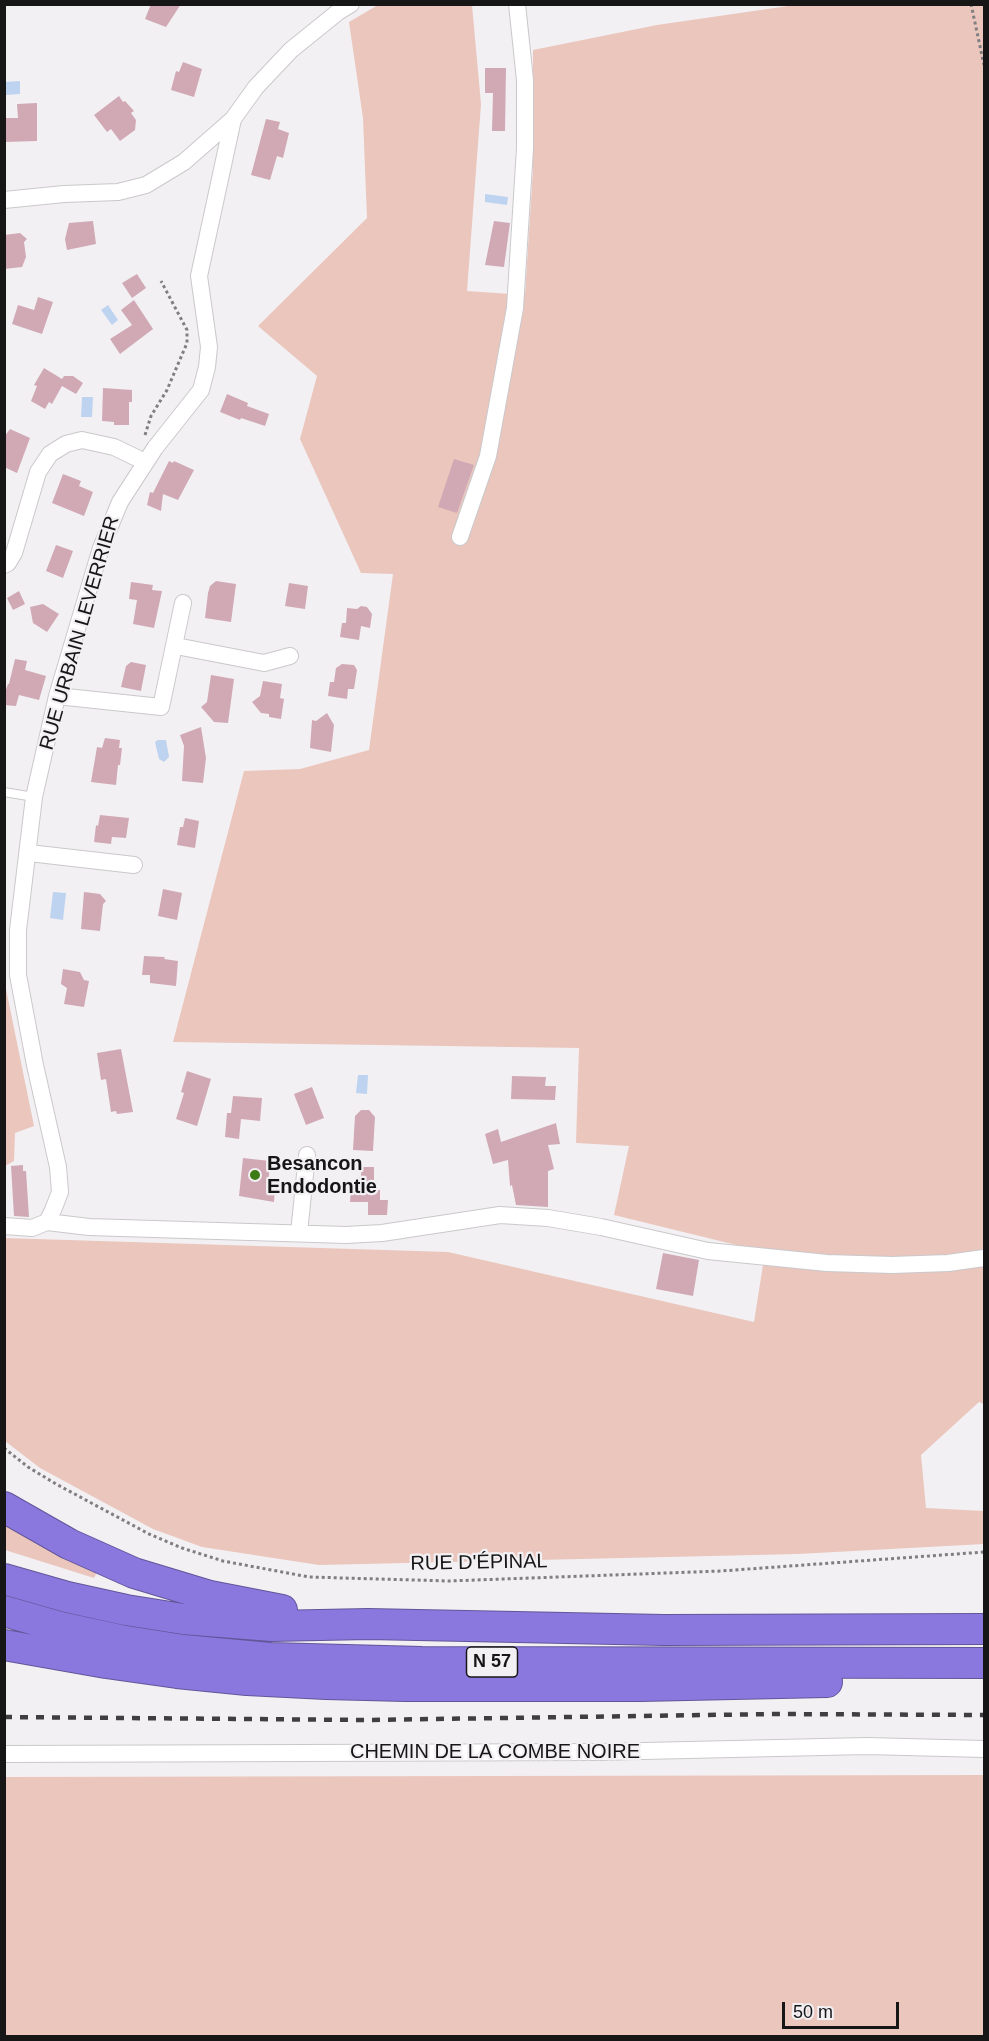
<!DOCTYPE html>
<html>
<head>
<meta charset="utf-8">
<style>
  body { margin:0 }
  #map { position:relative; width:989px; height:2041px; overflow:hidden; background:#f3f0f3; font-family:Arial,sans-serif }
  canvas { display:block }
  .frame { position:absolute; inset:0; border:6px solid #171617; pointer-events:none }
  .scale { position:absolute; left:782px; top:2002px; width:117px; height:27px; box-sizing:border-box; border:3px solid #171617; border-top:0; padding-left:8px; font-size:18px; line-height:21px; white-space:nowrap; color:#171617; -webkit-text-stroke:4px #f3f0f3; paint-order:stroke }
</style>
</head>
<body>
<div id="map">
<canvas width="989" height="2041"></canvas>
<div class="frame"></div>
<div class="scale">50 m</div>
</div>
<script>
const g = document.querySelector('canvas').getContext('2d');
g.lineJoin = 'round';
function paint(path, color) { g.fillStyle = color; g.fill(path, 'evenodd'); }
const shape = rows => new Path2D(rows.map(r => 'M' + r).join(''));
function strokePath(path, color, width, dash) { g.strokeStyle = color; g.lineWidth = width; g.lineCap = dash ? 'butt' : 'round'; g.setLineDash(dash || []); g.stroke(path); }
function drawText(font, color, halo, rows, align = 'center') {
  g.font = font + ' Arial,sans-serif'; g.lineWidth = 4.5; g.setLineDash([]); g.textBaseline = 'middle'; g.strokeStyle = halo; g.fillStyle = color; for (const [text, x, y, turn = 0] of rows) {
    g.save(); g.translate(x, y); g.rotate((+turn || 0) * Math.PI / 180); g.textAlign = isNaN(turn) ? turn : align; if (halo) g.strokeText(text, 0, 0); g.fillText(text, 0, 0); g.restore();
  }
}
paint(shape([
  [378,5,472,5,481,104,467,291,525,295,533,170,533,50,657,25,795,5,984,5,984,1404,979,1402,921,1455,926,1508,984,1511,984,1544,798,1554,319,1565,202,1547,153,1529,40,1468,5,1441,4,1238,448,1252,754,1322,765,1252,614,1215,629,1146,576,1143,579,1048,173,1042,244,771,300,769,369,750,393,574,361,573,300,439,317,376,258,326,367,218,363,118,349,22],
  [5,984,34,1126,15,1133,14,1161,5,1166],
  [4,1524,98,1570,94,1578,5,1550],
  [984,1775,984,2036,5,2036,5,1777]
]), '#eac6bd');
paint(shape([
  [20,81,20,94,5,95,5,82],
  [485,194,508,197,507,205,485,202],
  [108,305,118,320,112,325,101,310],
  [82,397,93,397,92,417,81,417],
  [158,740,166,740,169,757,164,762,159,759,155,742],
  [53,892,66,893,63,920,50,918],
  [358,1075,368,1075,367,1094,356,1093]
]), '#bdd3f0');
paint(shape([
  [151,4,181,4,166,27,145,19],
  [183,62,202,69,194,97,171,90,176,71,179,72],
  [485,68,506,68,505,131,492,131,493,93,485,93],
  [119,96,123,102,125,101,134,111,131,113,136,120,135,130,120,141,111,129,107,132,94,115],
  [37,103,37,141,4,142,4,118,18,118,17,104],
  [266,119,280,122,278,129,289,133,283,158,277,156,270,180,251,175],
  [93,221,96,244,67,250,65,239,69,223],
  [494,221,510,223,504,267,485,265],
  [20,233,27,239,24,242,26,257,22,267,4,269,4,235],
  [137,274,146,288,132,298,122,283],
  [38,297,53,302,42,334,12,324,18,305,34,310],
  [134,300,153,329,120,354,110,339,132,325,121,310],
  [44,368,62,379,64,376,73,376,83,383,76,394,62,386,52,404,49,402,45,409,31,401,37,386,34,385],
  [103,388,132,390,132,402,129,402,129,425,114,425,114,422,102,421],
  [227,394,248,403,247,406,269,414,265,426,241,418,240,420,220,412],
  [10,429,30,438,17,473,4,467,4,437],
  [454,459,474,465,457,513,438,507],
  [169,461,173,463,174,461,194,470,178,500,163,494,161,511,147,505,150,492,153,493],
  [63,474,81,481,79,486,93,492,84,516,52,503],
  [56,545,73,551,63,578,46,571],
  [216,581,236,584,231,622,205,618,208,593,210,586],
  [131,582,153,585,152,590,162,591,154,628,133,624,137,600,129,599],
  [289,583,308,586,305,609,285,606],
  [19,591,25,604,13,610,7,598],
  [43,604,59,614,47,632,33,623,30,607],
  [361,606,367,607,372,614,370,628,361,626,359,640,340,637,342,623,346,623,347,608,357,609],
  [15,659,27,661,25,670,46,676,39,700,19,695,16,706,4,705,4,695,8,684,9,684],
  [131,662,146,665,141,691,121,687,126,666],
  [342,664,354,665,357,670,354,689,348,689,347,699,328,696,330,682,334,682,336,668],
  [211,675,234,679,228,723,214,722,201,707,207,702],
  [263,681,282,684,280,698,284,699,281,719,269,717,269,714,261,713,252,702,260,696],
  [327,713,334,725,331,752,310,748,312,720,316,721],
  [201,727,206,758,203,783,182,781,184,746,180,735],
  [105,738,120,740,119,748,122,748,120,765,118,765,116,785,91,782,97,747,102,748],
  [100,815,129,818,126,838,112,837,111,844,94,842,96,825,98,826],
  [185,818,199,821,195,848,177,845,180,827,183,827],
  [163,889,182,893,177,920,158,916],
  [84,892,100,894,106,901,103,904,100,931,81,929],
  [144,956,165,957,164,959,178,961,176,986,150,983,150,975,142,975],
  [63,969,80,972,84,980,89,981,84,1007,64,1004,67,988,61,984],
  [121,1049,133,1112,117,1114,116,1111,111,1112,106,1079,101,1080,97,1053],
  [187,1071,211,1079,197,1126,176,1119,184,1093,181,1092],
  [512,1076,546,1077,545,1086,556,1086,555,1100,511,1099],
  [312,1087,324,1118,306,1125,294,1094],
  [233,1096,262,1098,260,1121,241,1119,239,1139,225,1137,227,1113,231,1113],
  [361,1110,369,1110,375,1117,373,1151,353,1150,355,1116],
  [556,1123,560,1144,548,1145,554,1169,548,1171,548,1207,516,1205,512,1185,510,1186,508,1160,493,1164,485,1134,498,1129,501,1142],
  [243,1158,270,1161,268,1189,275,1189,274,1202,239,1196],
  [23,1165,23,1171,26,1171,29,1217,14,1216,11,1166],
  [361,1167,374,1167,374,1181,377,1182,377,1190,380,1190,380,1200,388,1200,387,1215,368,1215,368,1202,350,1202,351,1188,354,1188,355,1181,361,1176],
  [663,1253,699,1260,693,1296,656,1289]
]), '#d0a9b5');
const lane = shape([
  [4,792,34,797]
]);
const street = shape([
  [4,200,64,194,118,192,146,185,184,162,233,119],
  [460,537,488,456,515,308,525,148,525,80,517,4],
  [4,565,8,563,14,553,38,472,50,454,66,444,82,440,114,447,145,462],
  [176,646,264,663,290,656],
  [57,696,161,707,183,603],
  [29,853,134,865],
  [47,1222,89,1227,346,1235,382,1233,500,1215,548,1218,601,1227,708,1251,827,1263,892,1265,948,1263,984,1258],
  [4,1226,32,1228,47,1222,53,1210,60,1192,58,1167,35,1065,18,975,18,930,34,797,57,696,101,548,120,502,155,448,201,390,207,367,209,347,199,276,233,119,256,87,291,50,338,12,351,4],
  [299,1233,307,1155],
  [4,1754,599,1752,867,1746,984,1749]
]);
const highway = shape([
  [4,1507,69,1544,134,1573,210,1596,282,1610],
  [4,1579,67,1597,126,1610,183,1619,272,1626,368,1624,664,1630,984,1629],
  [4,1611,60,1627,120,1640,183,1650,270,1658,422,1662,984,1663],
  [4,1645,106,1663,177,1673,247,1680,326,1684,405,1686,641,1686,827,1682]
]);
strokePath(lane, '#cbc8cb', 10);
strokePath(street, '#cbc8cb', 18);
strokePath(highway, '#625699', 32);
strokePath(shape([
  [971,4,984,65],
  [145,435,151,416,167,390,187,343,187,330,161,281],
  [4,1448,28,1467,56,1484,149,1534,182,1548,223,1561,309,1577,449,1581,721,1571,984,1552]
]), '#807e80', 3, [3, 3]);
strokePath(lane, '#fff', 8);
strokePath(street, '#fff', 16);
strokePath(highway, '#8b78df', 30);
strokePath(shape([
  [4,1717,366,1720,775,1714,984,1715]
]), '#403f40', 4.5, [8, 8]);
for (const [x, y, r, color] of [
  [255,1175,6,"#3d7b17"]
]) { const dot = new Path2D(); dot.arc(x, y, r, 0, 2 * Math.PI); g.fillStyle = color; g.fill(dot); strokePath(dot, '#f3f0f3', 2); }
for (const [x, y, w] of [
  [492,1662,51]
]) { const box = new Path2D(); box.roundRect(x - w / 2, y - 15, w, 30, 4.5); g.fillStyle = '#f3f0f3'; g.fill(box); strokePath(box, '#171617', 1.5); }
drawText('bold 18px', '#171617', null, [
  ["N 57",492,1662]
]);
drawText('20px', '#171617', '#f3f0f3', [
  ["RUE URBAIN LEVERRIER",80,633,-74],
  ["RUE D'ÉPINAL",479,1563,-1],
  ["CHEMIN DE LA COMBE NOIRE",495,1752]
]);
drawText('bold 20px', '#171617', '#f3f0f3', [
  ["Besancon",267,1164],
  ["Endodontie",267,1187]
], 'left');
</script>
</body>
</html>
